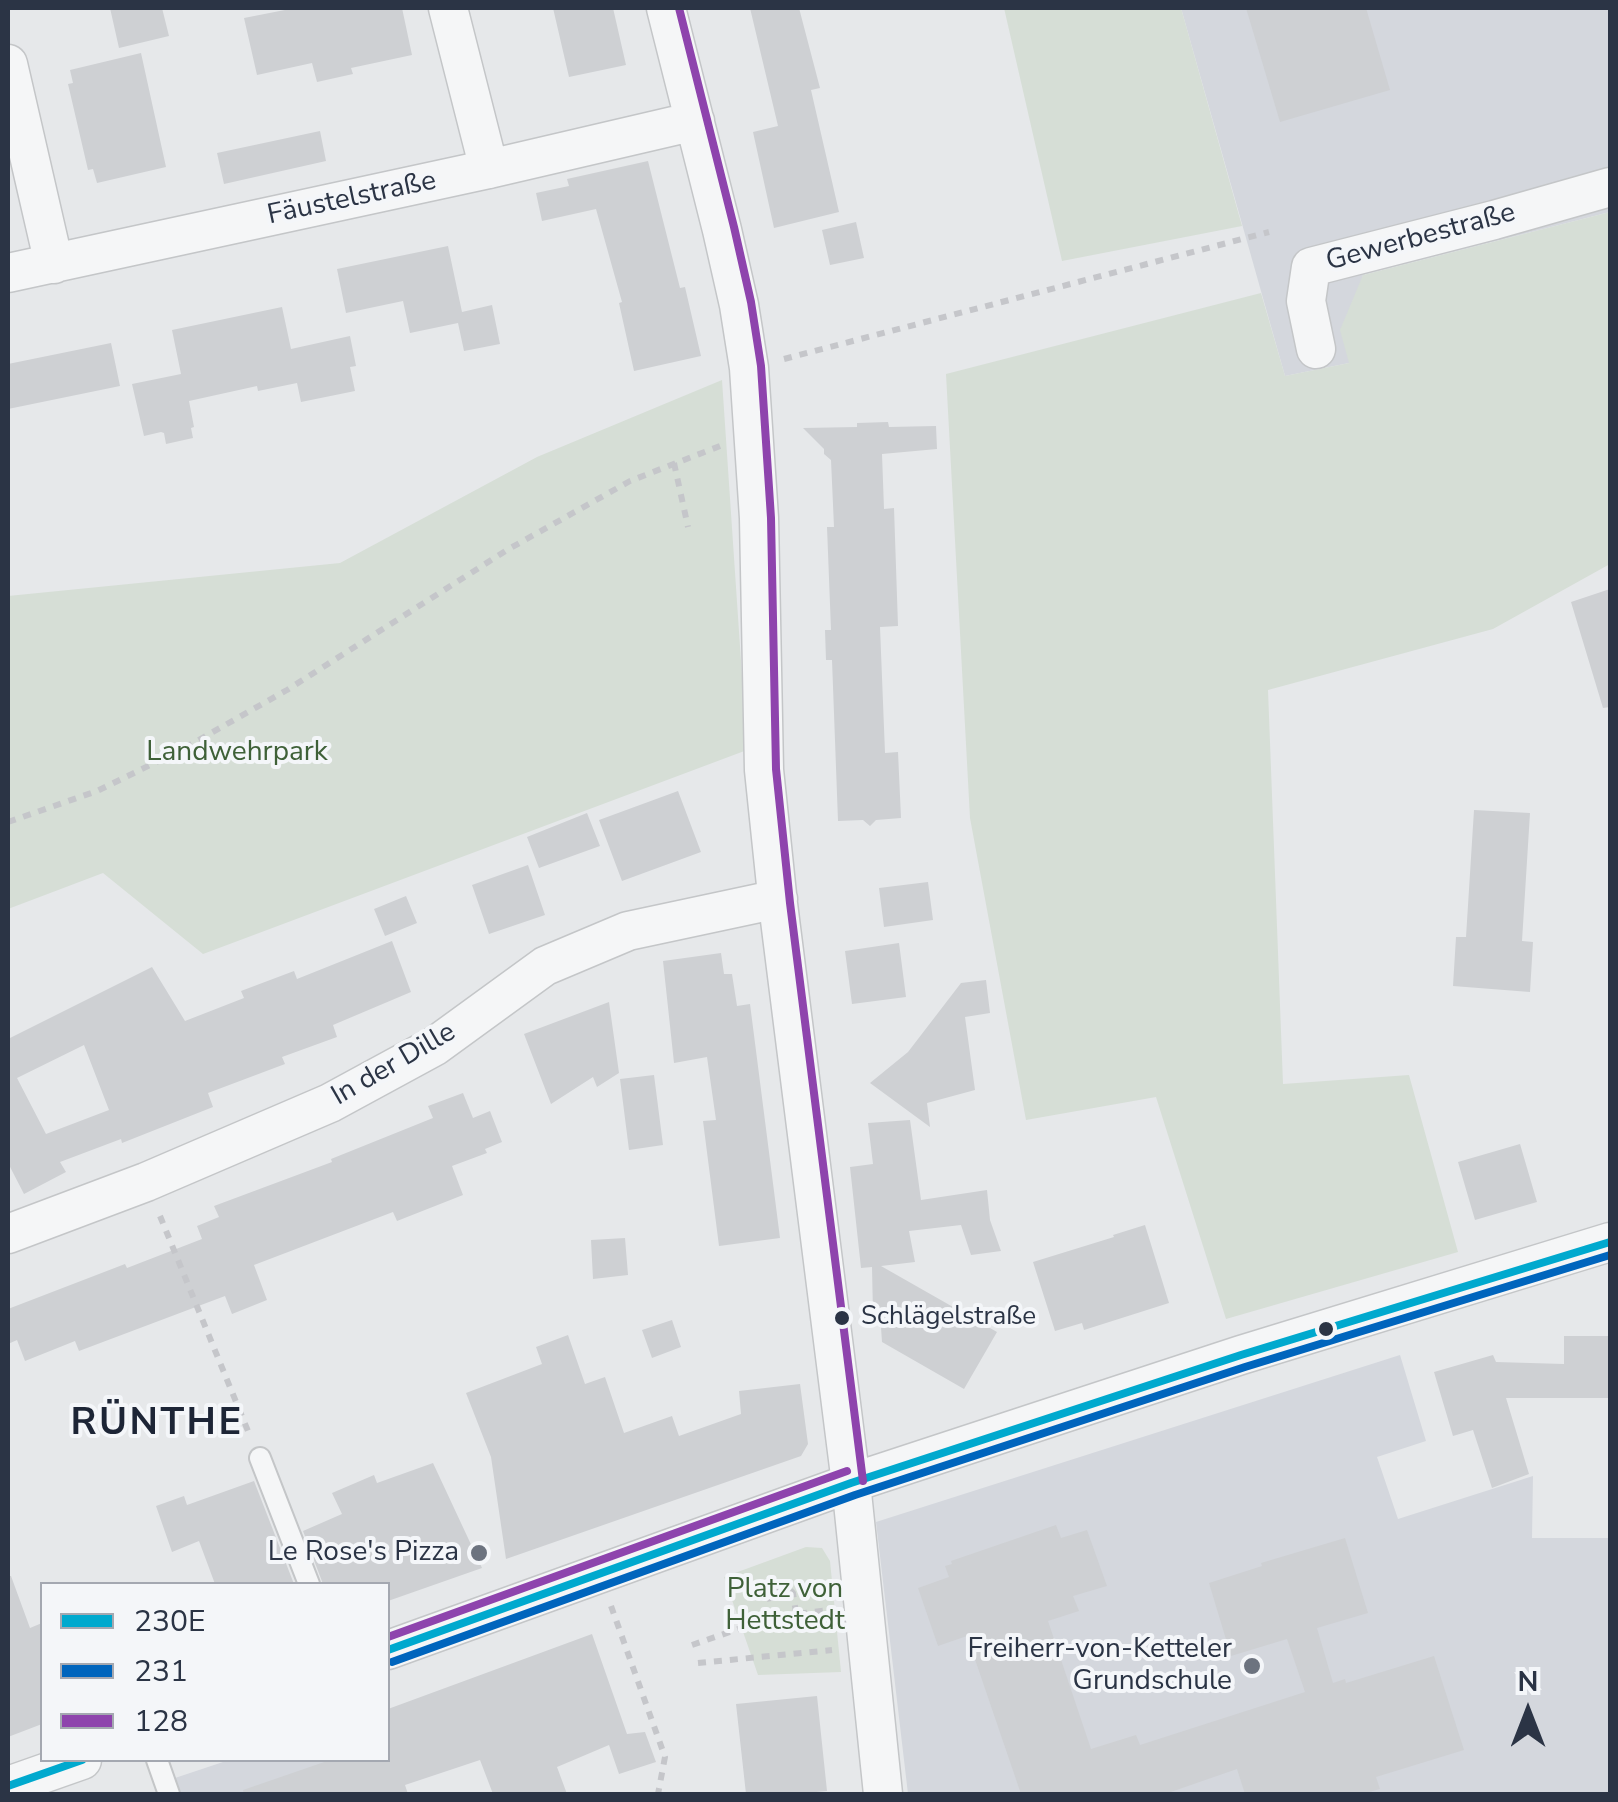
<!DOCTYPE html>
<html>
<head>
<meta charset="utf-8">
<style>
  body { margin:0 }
  #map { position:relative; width:1618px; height:1802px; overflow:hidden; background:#e6e8ea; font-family:"Nunito Sans",sans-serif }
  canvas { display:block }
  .frame { position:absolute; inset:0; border:10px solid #2b3445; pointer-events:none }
  .legend { position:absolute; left:40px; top:1582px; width:350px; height:180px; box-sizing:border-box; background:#f4f6f9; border:2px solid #a4a8b1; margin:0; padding:12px 18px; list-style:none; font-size:30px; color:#2b3445 }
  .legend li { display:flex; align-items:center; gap:20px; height:50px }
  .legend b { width:50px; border:2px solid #a4a8b1 }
  .north { position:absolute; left:1478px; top:1662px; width:100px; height:100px; -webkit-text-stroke:8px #f4f6f9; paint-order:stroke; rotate:0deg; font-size:28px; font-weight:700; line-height:40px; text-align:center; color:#2b3445 }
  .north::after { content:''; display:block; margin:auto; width:35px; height:45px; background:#2b3445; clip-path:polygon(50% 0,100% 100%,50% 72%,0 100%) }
</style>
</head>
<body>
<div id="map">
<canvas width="1618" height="1802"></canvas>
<div class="frame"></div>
<ul class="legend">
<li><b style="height:12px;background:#00a9ce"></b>230E</li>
<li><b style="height:12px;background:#0065bd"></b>231</li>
<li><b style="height:12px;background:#8e44ad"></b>128</li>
</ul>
<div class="north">N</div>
</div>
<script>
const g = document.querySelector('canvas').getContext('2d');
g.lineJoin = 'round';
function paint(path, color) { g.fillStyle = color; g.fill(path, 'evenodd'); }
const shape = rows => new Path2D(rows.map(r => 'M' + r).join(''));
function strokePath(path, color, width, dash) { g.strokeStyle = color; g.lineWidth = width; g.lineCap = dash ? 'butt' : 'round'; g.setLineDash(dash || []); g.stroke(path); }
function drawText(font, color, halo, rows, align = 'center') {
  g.font = font + ' "Nunito Sans",sans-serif'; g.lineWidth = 8; g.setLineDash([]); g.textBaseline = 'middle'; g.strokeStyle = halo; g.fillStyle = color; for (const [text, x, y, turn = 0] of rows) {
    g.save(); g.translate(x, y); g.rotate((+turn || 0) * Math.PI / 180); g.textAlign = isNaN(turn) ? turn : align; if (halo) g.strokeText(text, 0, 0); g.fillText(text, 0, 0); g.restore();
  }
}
paint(shape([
  [1181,8,1610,8,1610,212,1363,275,1349,363,1285,376],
  [1400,1355,1426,1441,1377,1457,1398,1519,1533,1476,1532,1538,1610,1538,1610,1794,908,1794,876,1522],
  [229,1760,367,1760,379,1794,157,1794,154,1785]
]), '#d4d7dd');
paint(shape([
  [1004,8,1181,8,1242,226,1062,261],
  [1610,212,1610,564,1493,629,1268,690,1283,1084,1409,1075,1458,1252,1226,1319,1156,1097,1026,1120,970,818,946,374,1261,293,1285,376,1349,363,1340,330,1363,275],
  [722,380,747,750,203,954,103,873,8,909,8,596,340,563,537,457],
  [806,1547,822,1548,830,1561,841,1672,758,1675,724,1577]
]), '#d6ded6');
paint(shape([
  [110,8,162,8,169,36,119,48],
  [295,8,402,8,412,55,351,68,353,74,317,82,312,63,257,75,244,18],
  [553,8,613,8,626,65,569,77],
  [750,8,799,8,820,88,811,90,839,212,774,228,753,132,778,126],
  [1246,8,1366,8,1390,90,1280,122],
  [141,53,166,167,97,183,93,169,88,170,68,84,73,83,70,70],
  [320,131,326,161,224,184,217,153],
  [648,161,680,288,685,287,701,356,634,371,619,303,622,302,596,209,542,221,536,193,569,186,567,179],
  [856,222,864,258,830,265,822,230],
  [448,246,462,312,492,305,500,344,464,351,458,323,410,333,403,301,346,313,337,269],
  [282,307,291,349,350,336,356,366,350,367,355,391,301,402,297,383,258,391,257,386,189,401,194,427,191,428,193,438,166,444,164,433,161,432,144,436,132,384,181,374,172,330],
  [111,343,120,386,8,409,8,364],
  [888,422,889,427,936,426,937,449,882,454,884,509,894,508,898,626,880,627,885,753,898,752,901,818,876,820,870,826,863,820,838,821,832,660,826,660,825,630,831,630,827,527,834,527,831,460,824,454,824,449,803,428,857,427,857,423],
  [1610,589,1610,707,1603,708,1571,602],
  [678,791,701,852,622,881,599,820],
  [1474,810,1530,813,1522,941,1533,942,1530,992,1453,986,1456,937,1466,937],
  [587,813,600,846,539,868,527,837],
  [528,865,545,915,489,934,472,885],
  [928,882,933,920,884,927,879,888],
  [406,896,417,923,385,936,374,909],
  [392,941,411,992,333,1025,337,1037,282,1057,285,1064,208,1093,213,1107,122,1143,121,1139,60,1162,66,1172,24,1194,8,1163,8,1039,152,967,185,1021,244,998,241,991,294,971,297,979],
  [84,1045,109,1110,46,1134,17,1078],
  [899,943,906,997,852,1004,845,951],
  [721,953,724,974,732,974,737,1006,750,1004,780,1238,719,1246,703,1121,716,1120,707,1057,674,1063,663,961],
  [986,980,990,1013,965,1017,975,1090,927,1103,930,1127,870,1083,908,1052,961,983],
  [609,1002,619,1073,597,1087,593,1077,551,1104,524,1034],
  [654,1075,663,1145,629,1150,620,1079],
  [463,1093,473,1118,490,1111,502,1142,485,1149,487,1153,452,1166,463,1195,397,1221,393,1212,254,1265,267,1300,232,1314,225,1296,79,1351,75,1341,25,1361,17,1340,8,1344,8,1309,125,1264,127,1268,202,1239,197,1226,219,1217,214,1206,332,1162,331,1159,433,1118,428,1106],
  [910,1120,921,1200,987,1190,990,1220,1001,1251,971,1255,961,1225,909,1231,915,1262,881,1266,997,1332,964,1389,882,1342,880,1313,873,1314,872,1267,861,1268,850,1167,873,1164,868,1123],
  [1520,1144,1537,1202,1475,1220,1458,1162],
  [1145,1225,1169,1303,1084,1330,1082,1323,1055,1331,1033,1262,1114,1237,1113,1235],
  [625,1238,628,1275,593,1279,591,1240],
  [672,1320,681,1347,652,1358,642,1330],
  [568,1335,585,1384,605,1377,624,1433,672,1416,679,1436,741,1414,739,1391,800,1384,808,1444,801,1456,506,1559,491,1457,466,1393,542,1364,536,1347],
  [1564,1336,1610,1336,1610,1398,1506,1398,1529,1474,1492,1488,1473,1430,1453,1436,1434,1372,1493,1355,1496,1362,1564,1364],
  [433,1463,482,1568,388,1601,388,1584,323,1584,303,1531,342,1514,332,1493,374,1475,377,1483],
  [254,1481,294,1584,215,1584,199,1541,172,1552,156,1506,184,1496,187,1505],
  [1056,1525,1061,1538,1087,1530,1107,1586,1073,1596,1079,1611,1048,1621,1091,1749,1136,1735,1140,1745,1305,1692,1287,1639,1231,1656,1209,1583,1262,1566,1261,1563,1345,1538,1368,1613,1317,1628,1333,1683,1345,1679,1346,1683,1434,1656,1464,1750,1376,1777,1380,1789,1362,1794,1245,1794,1237,1769,1165,1794,1021,1794,967,1636,938,1646,918,1588,949,1577,945,1566,952,1564,951,1561],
  [8,1576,11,1576,30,1628,42,1623,42,1724,8,1737],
  [592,1634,627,1734,645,1732,656,1762,619,1774,609,1745,557,1767,567,1794,493,1794,480,1760,405,1785,408,1794,244,1794,243,1790,330,1760,388,1760,388,1709],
  [817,1696,827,1791,795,1794,746,1794,736,1704]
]), '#ced0d3');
const service = shape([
  [260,1458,309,1584],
  [157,1760,169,1794]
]);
const minor = shape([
  [448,8,489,169],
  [666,8,722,230,739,305,749,368,759,518,764,770,778,904,851,1483,883,1794],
  [8,64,54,264],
  [8,273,489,169,695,121],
  [1316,349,1306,301,1311,267,1494,220,1610,187],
  [8,1234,146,1182,330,1103,435,1046,545,966,628,931,778,899],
  [388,1650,851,1483,1241,1355,1610,1242],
  [8,1786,82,1760]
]);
strokePath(service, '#c4c6c8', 24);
strokePath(minor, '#c4c6c8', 41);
strokePath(shape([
  [784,359,1269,232],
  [674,463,688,527],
  [8,822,97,791,181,750,287,690,507,550,630,481,720,446],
  [160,1216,250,1436],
  [611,1606,665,1757,658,1794],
  [773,1617,769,1595,774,1589,781,1587,788,1588,793,1593,796,1613],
  [692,1645,773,1617,828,1610],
  [698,1663,832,1650]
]), '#c5c6ca', 6, [8, 8]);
strokePath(service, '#f5f6f7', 20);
strokePath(minor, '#f5f6f7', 38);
strokePath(shape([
  [388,1650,851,1483,1241,1355,1610,1242],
  [8,1786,82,1760]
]), '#00a9ce', 8);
strokePath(shape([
  [392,1662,855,1495,1245,1367,1610,1255]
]), '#0065bd', 8);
strokePath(shape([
  [679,8,734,227,751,302,761,366,771,518,776,769,790,903,863,1481],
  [388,1637,847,1471]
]), '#8e44ad', 8);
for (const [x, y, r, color] of [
  [842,1318,9,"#2b3445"],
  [1326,1329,9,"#2b3445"],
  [479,1553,10,"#6c737f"],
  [1252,1666,10,"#6c737f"]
]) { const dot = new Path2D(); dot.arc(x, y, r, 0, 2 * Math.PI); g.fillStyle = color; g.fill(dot); strokePath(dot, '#f4f6f9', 4); }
drawText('26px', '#2b3445', '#f4f6f9', [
  ["Schlägelstraße",861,1318]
], 'left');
drawText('28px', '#2b3445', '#f4f6f9', [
  ["Fäustelstraße",352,199,-12],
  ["Gewerbestraße",1421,238,-15],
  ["In der Dille",394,1065,-30]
]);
drawText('28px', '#3f6138', '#f4f6f9', [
  ["Landwehrpark",237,753],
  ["Platz von",785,1590],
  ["Hettstedt",785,1622]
]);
drawText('28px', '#2b3445', '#f4f6f9', [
  ["Le Rose's Pizza",459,1553],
  ["Freiherr-von-Ketteler",1232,1650],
  ["Grundschule",1232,1682]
], 'right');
g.letterSpacing = '2.5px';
drawText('bold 38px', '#1d2536', '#f4f6f9', [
  ["RÜNTHE",157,1425]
]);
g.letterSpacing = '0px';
</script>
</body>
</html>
